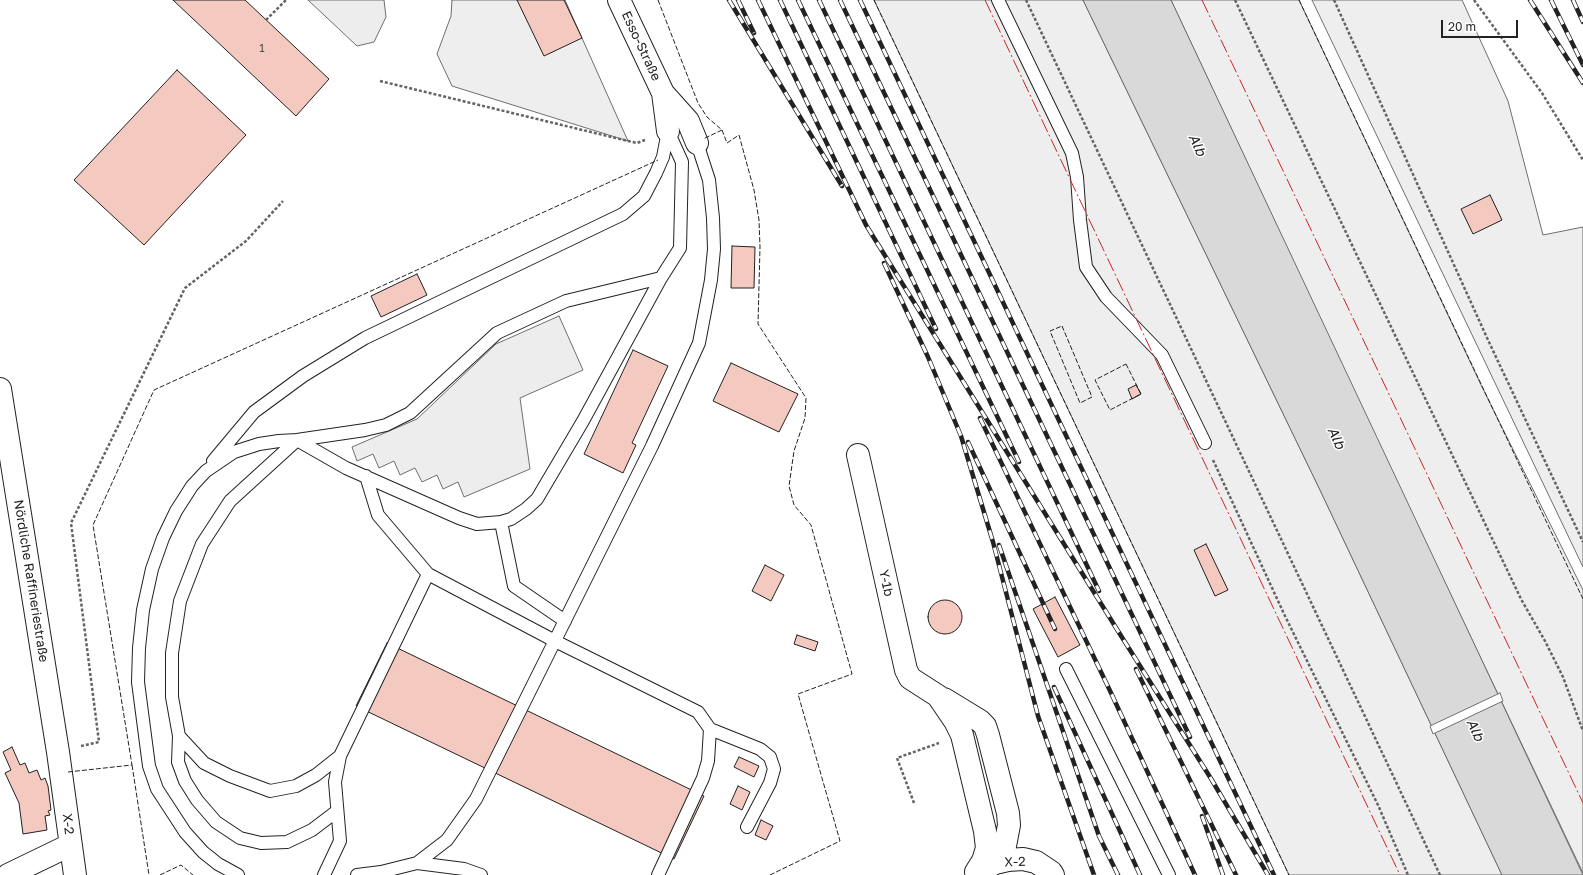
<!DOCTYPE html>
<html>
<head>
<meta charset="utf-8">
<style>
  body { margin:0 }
  #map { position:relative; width:1583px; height:875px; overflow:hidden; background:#fff; font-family:"Golos Text",sans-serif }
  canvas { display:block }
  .scale { position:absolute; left:1441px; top:20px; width:77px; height:18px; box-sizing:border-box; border:2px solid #222; border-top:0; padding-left:5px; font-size:12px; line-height:14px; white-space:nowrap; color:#222; -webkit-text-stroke:3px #fff; paint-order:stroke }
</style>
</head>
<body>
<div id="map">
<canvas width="1583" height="875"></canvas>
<div class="scale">20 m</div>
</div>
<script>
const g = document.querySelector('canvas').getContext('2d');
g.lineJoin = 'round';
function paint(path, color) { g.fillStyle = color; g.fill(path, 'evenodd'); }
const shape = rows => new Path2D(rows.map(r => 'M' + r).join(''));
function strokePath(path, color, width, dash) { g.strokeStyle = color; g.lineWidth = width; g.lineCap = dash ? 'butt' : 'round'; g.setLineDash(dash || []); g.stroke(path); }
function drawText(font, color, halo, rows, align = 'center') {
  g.font = font + ' "Golos Text",sans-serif'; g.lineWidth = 3; g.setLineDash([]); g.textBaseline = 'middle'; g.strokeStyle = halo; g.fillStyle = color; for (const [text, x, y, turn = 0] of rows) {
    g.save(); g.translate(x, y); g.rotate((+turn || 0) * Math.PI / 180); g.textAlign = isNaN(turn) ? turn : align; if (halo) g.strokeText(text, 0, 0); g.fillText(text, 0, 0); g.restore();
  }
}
const green = shape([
  [452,0,565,0,628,141,452,86,437,54,451,16,452,0],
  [874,0,1083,0,1320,490,1502,875,1289,875,874,0],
  [1171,0,1299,0,1482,387,1583,590,1583,873,1380,446,1171,0],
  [1312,0,1462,0,1508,101,1543,235,1583,227,1583,567,1312,0]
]);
paint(green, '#eee');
strokePath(green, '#6f6f6f', 1);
const parking = shape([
  [308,0,384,0,386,17,374,42,357,46,308,0],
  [559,316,583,370,520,398,530,469,464,497,458,482,443,489,437,475,422,482,415,468,400,475,394,461,379,468,373,454,357,461,352,447,417,419,496,344,559,316]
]);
paint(parking, '#ededed');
strokePath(parking, '#6f6f6f', 1);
const water = shape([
  [1083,0,1171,0,1583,875,1502,875,1320,490,1083,0]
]);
paint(water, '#d9d9d9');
strokePath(water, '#6f6f6f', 1);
const pier = shape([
  [1500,693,1503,701,1433,734,1430,726,1500,693]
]);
paint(pier, '#fff');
strokePath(pier, '#6f6f6f', 1);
const building = shape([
  [173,0,245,0,329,79,296,116,173,0],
  [517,0,564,0,582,38,544,56,517,0],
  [177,70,246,135,144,245,74,180,177,70],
  [1490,195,1502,220,1473,234,1461,209,1490,195],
  [732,246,755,247,754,288,731,288,732,246],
  [417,274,427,295,381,317,371,296,417,274],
  [633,350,668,366,632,443,636,445,623,473,584,454,633,350],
  [731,363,798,394,779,432,713,401,731,363],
  [1136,385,1141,394,1132,399,1128,389,1136,385],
  [1206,544,1228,590,1215,596,1194,550,1206,544],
  [765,565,784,575,771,601,752,591,765,565],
  [1055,597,1080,645,1058,657,1033,609,1055,597],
  '928 617a17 17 0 1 1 34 0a17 17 0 1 1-34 0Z',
  [797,635,818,642,815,651,794,644,797,635],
  [387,643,704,796,674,859,356,706,387,643],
  [12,747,20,765,25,763,29,773,37,770,41,780,45,778,48,786,51,810,48,811,50,815,45,816,47,830,23,834,19,803,5,773,11,770,3,752,12,747],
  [739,757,759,766,754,777,734,767,739,757],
  [738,786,750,792,742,810,730,804,738,786],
  [761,820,773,826,766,840,755,835,761,820]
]);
paint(building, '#f3c9c0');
strokePath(building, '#222', 1);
const service = shape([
  [998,0,1072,153,1077,177,1080,220,1086,267,1106,297,1162,355,1205,443],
  [213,461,254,412,303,376,365,338,623,214,644,196,656,173,663,157,668,131],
  [366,476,378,515,428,574,555,641,698,712,710,729,708,761,703,778,658,875],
  [501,522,514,586,565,621],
  [1066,669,1169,875],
  [710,729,760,749,770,757,774,769,770,783,747,827],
  [179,736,204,763,230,776,270,791,296,786,316,775,340,756],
  [337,811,312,830,287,842,261,843,240,838,216,822,197,800,185,781,178,762,179,736,172,697,172,653,180,601,202,544,230,501,297,440,365,430,386,425,410,413,497,333,566,301,661,278],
  [417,863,464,869,481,875],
  [238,875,218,864,203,852,185,832,157,789,149,766,138,682,139,648,143,610,152,569,163,538,176,511,192,486,206,471,234,452,259,444,279,441,297,440,346,468,459,518,477,524,501,522,511,519,526,509,537,499,583,421,661,278,680,248,682,162,668,131],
  [324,875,340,841,335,782,340,756,428,574],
  [357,875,381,872,417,863,447,840,476,799,652,446,699,343,711,280,714,249,713,218,709,180,697,143]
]);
const minor = shape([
  [619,0,663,93,688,121,697,143],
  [663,93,668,131],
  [0,389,58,752,75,875],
  [858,455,906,670,910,678,938,696,955,721,962,735,985,831,987,848,983,861,976,872],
  [944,699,980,721,985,726,988,735,1008,813,1009,825,1005,846,995,863],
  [986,868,995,863,1008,860,1023,859,1036,862,1051,872,1053,875],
  [8,875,70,845]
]);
strokePath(service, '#222', 14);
strokePath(minor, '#222', 24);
strokePath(shape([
  [1026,0,1440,875],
  [1235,0,1521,599,1545,641,1563,677,1583,731],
  [1334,0,1488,340,1583,542],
  [1474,0,1542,93,1583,160],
  [266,20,286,0],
  [380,81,628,141,637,143,645,140],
  [1213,460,1285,616,1378,805,1408,875],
  [81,746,99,742,71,523,185,288,246,241,283,201],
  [914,803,897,758,939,743]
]), '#646464', 2.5, [3, 2]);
strokePath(service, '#fff', 12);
strokePath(minor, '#fff', 22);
const rail = shape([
  [729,0,842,186],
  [738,0,754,33],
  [758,0,866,225,1118,631,1210,777,1268,875],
  [780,0,936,329],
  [798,0,1019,462],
  [819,0,1099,591],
  [840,0,1190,737],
  [860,0,1274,875],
  [1530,0,1583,83],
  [1551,0,1583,65],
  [1573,0,1583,22],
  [884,263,928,357,961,436,993,542,1038,716,1094,875],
  [980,418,1112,695,1195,875],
  [968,442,1055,629],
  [999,545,1099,836,1118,875],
  [1136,669,1236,875],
  [1054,687,1140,875],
  [1202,816,1223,875]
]);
strokePath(rail, '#222', 4.5);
strokePath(rail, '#fff', 3, [9]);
strokePath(shape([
  [658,0,698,103,707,117,722,130,703,139],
  [874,0,1289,875],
  [1299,0,1583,599],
  [722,130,727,143,739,135,754,190,759,220,760,247,758,324,806,398,805,418,794,451,789,486,794,505,811,525,852,674,798,694,840,841,770,875],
  [1062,326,1092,397,1080,403,1050,331,1062,326],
  [1126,364,1141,394,1110,410,1095,380,1126,364],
  [132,765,149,875],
  [68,772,132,765,93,525,154,390,658,160],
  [160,875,181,865,193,875]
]), '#222', 1, [5, 2]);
strokePath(shape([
  [985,0,1400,875],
  [1202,0,1583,803]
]), '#c62828', 1, [14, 3, 2, 3]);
drawText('11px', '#564c4a', null, [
  ["1",262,49]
]);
drawText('13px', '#222', '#fff', [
  ["Esso-Straße",641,46,65],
  ["Nördliche Raffineriestraße",31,581,81],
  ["Y-1b",886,583,78],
  ["X-2",68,824,83],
  ["X-2",1015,862,-2]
]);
drawText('italic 14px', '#222', '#fff', [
  ["Alb",1197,145,65],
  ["Alb",1336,438,65],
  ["Alb",1475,730,65]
]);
</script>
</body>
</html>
